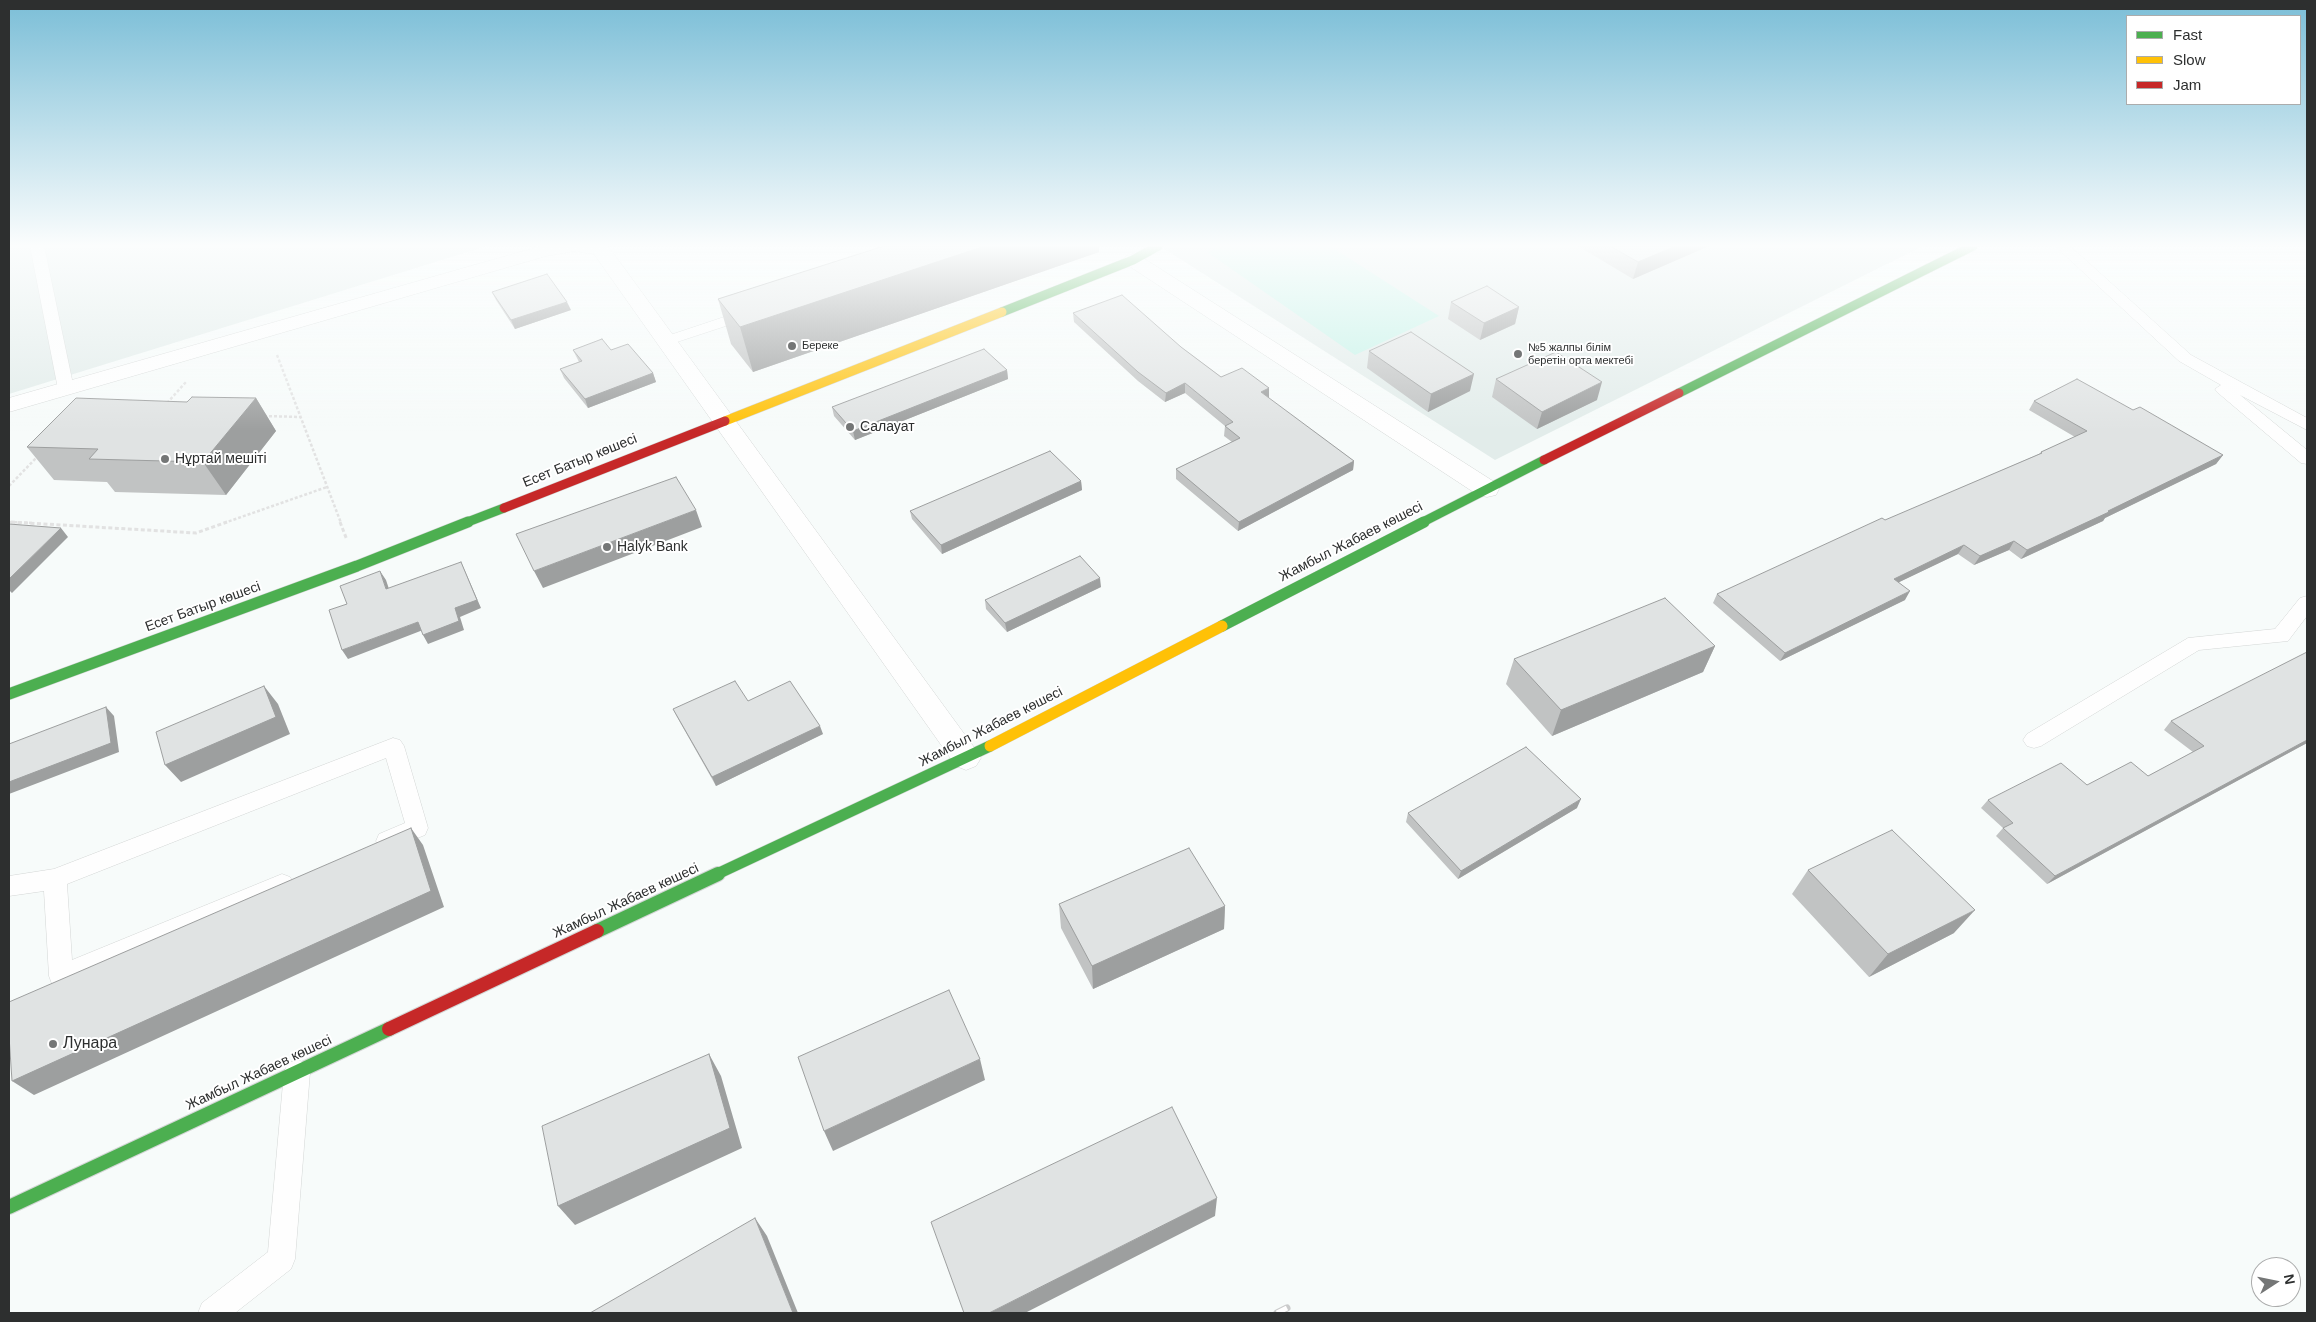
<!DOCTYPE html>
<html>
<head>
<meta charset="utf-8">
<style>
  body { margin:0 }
  #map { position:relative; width:2316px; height:1322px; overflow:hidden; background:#f7fbfa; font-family:Helvetica,sans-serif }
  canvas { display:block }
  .frame { position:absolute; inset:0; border:10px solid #2d2f2f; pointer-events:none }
  .legend { position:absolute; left:2126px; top:15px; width:175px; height:90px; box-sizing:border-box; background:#fff; border:1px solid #abacac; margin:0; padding:6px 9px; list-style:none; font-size:15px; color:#2d2f2f }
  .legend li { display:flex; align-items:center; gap:10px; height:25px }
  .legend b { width:25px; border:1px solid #abacac }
  .north { position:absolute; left:2251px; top:1257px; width:50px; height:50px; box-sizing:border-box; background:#fff; border:1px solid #abacac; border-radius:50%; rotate:79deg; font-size:14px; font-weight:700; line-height:20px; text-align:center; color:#2d2f2f }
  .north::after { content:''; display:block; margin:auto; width:18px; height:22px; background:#747676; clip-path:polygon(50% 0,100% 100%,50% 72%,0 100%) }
</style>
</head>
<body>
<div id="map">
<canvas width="2316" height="1322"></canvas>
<div class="frame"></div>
<ul class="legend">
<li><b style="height:6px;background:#4caf50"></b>Fast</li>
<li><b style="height:6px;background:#ffc107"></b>Slow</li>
<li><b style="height:6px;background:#c62828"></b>Jam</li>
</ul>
<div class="north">N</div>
</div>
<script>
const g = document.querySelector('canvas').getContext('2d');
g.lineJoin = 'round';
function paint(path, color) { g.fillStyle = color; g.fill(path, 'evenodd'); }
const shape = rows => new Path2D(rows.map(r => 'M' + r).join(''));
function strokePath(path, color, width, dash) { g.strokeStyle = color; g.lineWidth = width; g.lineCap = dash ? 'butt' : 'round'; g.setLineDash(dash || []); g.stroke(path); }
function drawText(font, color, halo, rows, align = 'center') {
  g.font = font + ' Helvetica,sans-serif'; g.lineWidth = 4; g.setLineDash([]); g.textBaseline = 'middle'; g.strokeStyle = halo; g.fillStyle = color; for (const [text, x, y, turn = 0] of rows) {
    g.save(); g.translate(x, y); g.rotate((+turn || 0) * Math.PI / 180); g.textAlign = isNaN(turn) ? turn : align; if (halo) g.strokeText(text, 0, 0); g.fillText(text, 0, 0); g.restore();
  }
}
paint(shape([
  [9,246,487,246,9,394],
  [1168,246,1923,246,1495,460,1163,248]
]), '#e2ecea');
paint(shape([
  [1224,246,1330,246,1439,316,1355,355,1207,252]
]), '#c3f2e7');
const lane = shape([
  [30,246,44,246,74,389,72,392,60,392,58,389,30,246],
  [2055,246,2070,246,2191,355,2307,418,2307,430,2240,395,2307,450,2307,464,2301,463,2217,392,2215,389,2221,385,2179,361,2055,246],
  [751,308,759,313,756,316,671,344,661,344,658,341,661,338,751,308],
  [2307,596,2307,616,2288,641,2199,650,2041,746,2034,748,2027,746,2023,740,2027,734,2188,638,2275,629,2300,598,2307,596],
  [393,738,400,740,404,746,428,828,425,835,387,850,379,848,376,841,379,834,405,823,386,758,67,884,72,960,282,874,290,877,294,884,290,891,70,984,61,987,52,984,49,976,44,891,9,896,9,876,54,869,393,738],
  [297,1060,306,1063,310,1072,295,1259,291,1269,235,1313,198,1313,202,1303,268,1252,284,1072,288,1063,297,1060]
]);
const street = shape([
  [541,246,608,246,976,750,981,758,976,766,966,770,956,766,594,254,575,251,546,256,9,412,9,398,541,246],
  [1133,254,1140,256,1496,483,1499,489,1496,495,1487,497,1478,495,1126,264,1123,260,1126,256,1133,254]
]);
const fastFar2 = shape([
  [1002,312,1133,260,1158,246],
  [1679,393,1973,246],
  [465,523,504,508],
  [1421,523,1544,460]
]);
const fastFar1 = shape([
  [1222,626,1424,522],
  [9,694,357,566,468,522],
  [715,875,990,746]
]);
const fast = shape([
  [597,931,718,874],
  [9,1207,389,1029]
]);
const slowFar1 = shape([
  [725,421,1002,312]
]);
const slow = shape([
  [990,746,1222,626]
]);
const jamFar1 = shape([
  [1544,460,1679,393],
  [504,508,725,421]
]);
const jam = shape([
  [389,1029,597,931]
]);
strokePath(lane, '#d3d6d5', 1);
strokePath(street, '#d3d6d5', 1);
strokePath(fastFar2, '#d3d6d5', 10);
strokePath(fastFar1, '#d3d6d5', 12);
strokePath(fast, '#d3d6d5', 16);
strokePath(slowFar1, '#d3d6d5', 10);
strokePath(slow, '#d3d6d5', 12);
strokePath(jamFar1, '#d3d6d5', 10);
strokePath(jam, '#d3d6d5', 16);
strokePath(shape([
  [277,355,341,523],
  [167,403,186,382],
  [264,416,301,417],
  [9,486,38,456],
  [9,522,32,523],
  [224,523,327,487]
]), '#e2e2e2', 2.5, [3, 2]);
strokePath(shape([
  [11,522,196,533,227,522],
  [340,522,347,540]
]), '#e2e2e2', 3, [4, 2.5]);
paint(lane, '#fefefe');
paint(street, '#fefefe');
strokePath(fastFar2, '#4caf50', 9);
strokePath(fastFar1, '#4caf50', 11);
strokePath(fast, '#4caf50', 14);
strokePath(slowFar1, '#ffc107', 9);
strokePath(slow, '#ffc107', 11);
strokePath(jamFar1, '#c62828', 9);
strokePath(jam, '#c62828', 14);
const rail = shape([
  [1277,1313,1287,1308]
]);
strokePath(rail, '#cacbcb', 7);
strokePath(rail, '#fff', 5, [14]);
paint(shape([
  [884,246,1099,246,1099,252,753,372,731,344,718,299],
  [1578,246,1709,246,1633,279],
  [492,292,571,310,515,329,496,300],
  [1451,302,1519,307,1515,324,1480,340,1448,319],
  [1073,313,1181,347,1221,377,1268,398,1354,461,1353,470,1238,531,1176,479,1176,469,1232,442,1224,436,1225,426,1185,393,1165,402,1138,381,1074,322],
  [573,350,611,350,653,373,656,382,588,408,564,378,560,369,579,362],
  [1369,351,1470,391,1428,412,1367,368],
  [1007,370,1008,379,855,440,834,416,832,407],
  [1496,379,1597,400,1537,429,1492,397],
  [256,398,276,431,226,495,115,492,107,482,54,480,27,447,187,402],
  [2034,401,2133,410,2223,455,2216,464,2105,518,2103,521,2021,559,2009,550,1974,565,1958,554,1899,582,1905,600,1780,661,1713,603,1717,594,2039,454,2041,452,2075,437,2029,410],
  [1081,481,1082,490,942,554,912,519,910,511],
  [1101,587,1007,632,986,609,985,600],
  [1715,646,1703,672,1552,736,1506,684,1514,659],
  [748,701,823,734,716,786,677,717,673,709],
  [2171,721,2307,743,2047,884,1996,836,2003,828,1981,808,1988,800,2148,776,2193,752,2164,730],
  [1577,808,1458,879,1406,822,1408,813],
  [1808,870,1954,933,1869,977,1792,894],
  [1059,904,1225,906,1224,929,1093,989,1061,928]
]), '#c1c3c3');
paint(shape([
  [985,246,1099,246,1099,252,753,372,740,327],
  [1676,246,1709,246,1633,279,1638,262],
  [567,302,571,310,515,329,511,320],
  [1519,307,1515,324,1480,340,1484,323],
  [1007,370,1008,379,855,440,853,431],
  [653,373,656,382,588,408,585,399],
  [1474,374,1470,391,1428,412,1431,394],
  [1602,382,1597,400,1537,429,1542,412],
  [1185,383,1185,393,1165,402,1166,393],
  [1269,388,1269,398,1261,392],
  [256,398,276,431,226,495,203,462],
  [2223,455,2216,464,2105,518,2103,521,2021,559,2027,550],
  [1354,461,1353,470,1238,531,1239,522],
  [1081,481,1082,490,942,554,941,545],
  [696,510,702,527,543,588,534,571],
  [61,528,68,537,12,593,9,590,9,579],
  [2014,541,2009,550,1974,565,1980,556],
  [1964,545,1958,554,1889,587,1894,579],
  [461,562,465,571,481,608,460,617,464,630,428,644,423,635,455,608],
  [380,571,386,580,392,598,386,589],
  [1100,578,1101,587,1007,632,1005,623],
  [1910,591,1905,600,1780,661,1785,653],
  [418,622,423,630,348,659,342,650],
  [1715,646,1703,672,1552,736,1561,710],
  [264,686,278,704,290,734,181,782,165,765],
  [106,707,114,716,119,752,9,794,9,782],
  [820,726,823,734,716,786,712,777],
  [2307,740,2307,743,2047,884,2055,876],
  [1581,799,1577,808,1458,879,1461,871],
  [411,828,423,845,444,907,34,1095,12,1081],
  [1225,906,1224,929,1093,989,1092,966],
  [1975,910,1954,933,1869,977,1888,954],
  [709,1054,721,1076,742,1148,575,1225,558,1206],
  [980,1059,985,1080,833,1151,824,1131],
  [1217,1198,1215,1216,1025,1313,989,1313],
  [755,1218,767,1236,798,1313,793,1313]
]), '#9d9f9f');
const building = shape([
  [884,246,985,246,740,327,718,299,884,246],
  [1610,246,1676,246,1638,262,1610,246],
  [547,274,567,302,511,320,492,292,547,274],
  [1487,286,1519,307,1484,323,1451,302,1487,286],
  [1122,295,1181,347,1221,377,1242,368,1269,388,1261,392,1354,461,1239,522,1176,469,1240,438,1225,426,1233,422,1185,383,1166,393,1138,372,1073,313,1122,295],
  [1411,332,1474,374,1431,394,1369,351,1411,332],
  [602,339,611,350,628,344,653,373,585,399,560,369,582,361,573,350,602,339],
  [984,349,1007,370,853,431,832,407,984,349],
  [1556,352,1602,382,1542,412,1496,379,1556,352],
  [2077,379,2133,410,2140,407,2223,455,2108,511,2109,512,2027,550,2014,541,1980,556,1964,545,1894,579,1910,591,1785,653,1717,594,1882,518,1885,520,2042,453,2041,452,2087,431,2034,401,2077,379],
  [192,397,256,398,203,462,89,459,98,449,27,447,76,398,187,402,192,397],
  [1050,451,1081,481,941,545,910,511,1050,451],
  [676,477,696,510,534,571,516,534,676,477],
  [9,524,61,528,9,579,9,524],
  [1080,556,1100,578,1005,623,985,600,1080,556],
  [461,562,477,600,455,608,459,621,423,635,418,622,342,650,329,610,347,604,340,586,380,571,386,589,461,562],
  [1665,598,1715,646,1561,710,1514,659,1665,598],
  [2307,652,2307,740,2055,876,2003,828,2013,823,1988,800,2061,763,2087,785,2131,762,2148,776,2204,746,2171,721,2307,652],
  [735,681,748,701,790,681,820,726,712,777,673,709,735,681],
  [264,686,276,717,165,765,156,732,264,686],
  [106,707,111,743,9,782,9,744,106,707],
  [1526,747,1581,799,1461,871,1408,813,1526,747],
  [411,828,431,891,12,1081,9,1036,9,1002,411,828],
  [1892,830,1975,910,1888,954,1808,870,1892,830],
  [1189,848,1225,906,1092,966,1059,904,1189,848],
  [949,990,980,1059,824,1131,798,1057,949,990],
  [709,1054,730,1128,558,1206,542,1126,709,1054],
  [1172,1107,1217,1198,989,1313,964,1313,931,1222,1172,1107],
  [755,1218,793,1313,590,1313,755,1218]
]);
paint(building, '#e0e3e3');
strokePath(building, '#9d9f9f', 1);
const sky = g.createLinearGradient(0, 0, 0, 431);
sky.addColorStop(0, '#7bbed7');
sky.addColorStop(0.57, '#fbfdfd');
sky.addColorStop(1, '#fbfdfd00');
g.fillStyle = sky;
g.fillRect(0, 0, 2316, 431);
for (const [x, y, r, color] of [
  [792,346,5,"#747676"],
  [1518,354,5,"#747676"],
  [850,427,5,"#747676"],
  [165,459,5,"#747676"],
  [607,547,5,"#747676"],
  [53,1044,5,"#747676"]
]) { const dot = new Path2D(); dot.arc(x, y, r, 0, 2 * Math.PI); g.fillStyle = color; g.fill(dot); strokePath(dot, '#fff', 2); }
drawText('11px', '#2d2f2f', '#fff', [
  ["Береке",802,346],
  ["№5 жалпы білім",1528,348],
  ["беретін орта мектебі",1528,361]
], 'left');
drawText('14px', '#2d2f2f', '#fff', [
  ["Салауат",860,427],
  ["Нұртай мешіті",175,459],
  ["Halyk Bank",617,547]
], 'left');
drawText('14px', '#2d2f2f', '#fff', [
  ["Есет Батыр көшесі",580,461,-22],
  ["Жамбыл Жабаев көшесі",1351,542,-27],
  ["Есет Батыр көшесі",203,607,-20],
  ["Жамбыл Жабаев көшесі",991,727,-27],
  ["Жамбыл Жабаев көшесі",626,901,-25],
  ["Жамбыл Жабаев көшесі",259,1073,-25]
]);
drawText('16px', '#2d2f2f', '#fff', [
  ["Лунара",63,1044]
], 'left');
</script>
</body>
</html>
